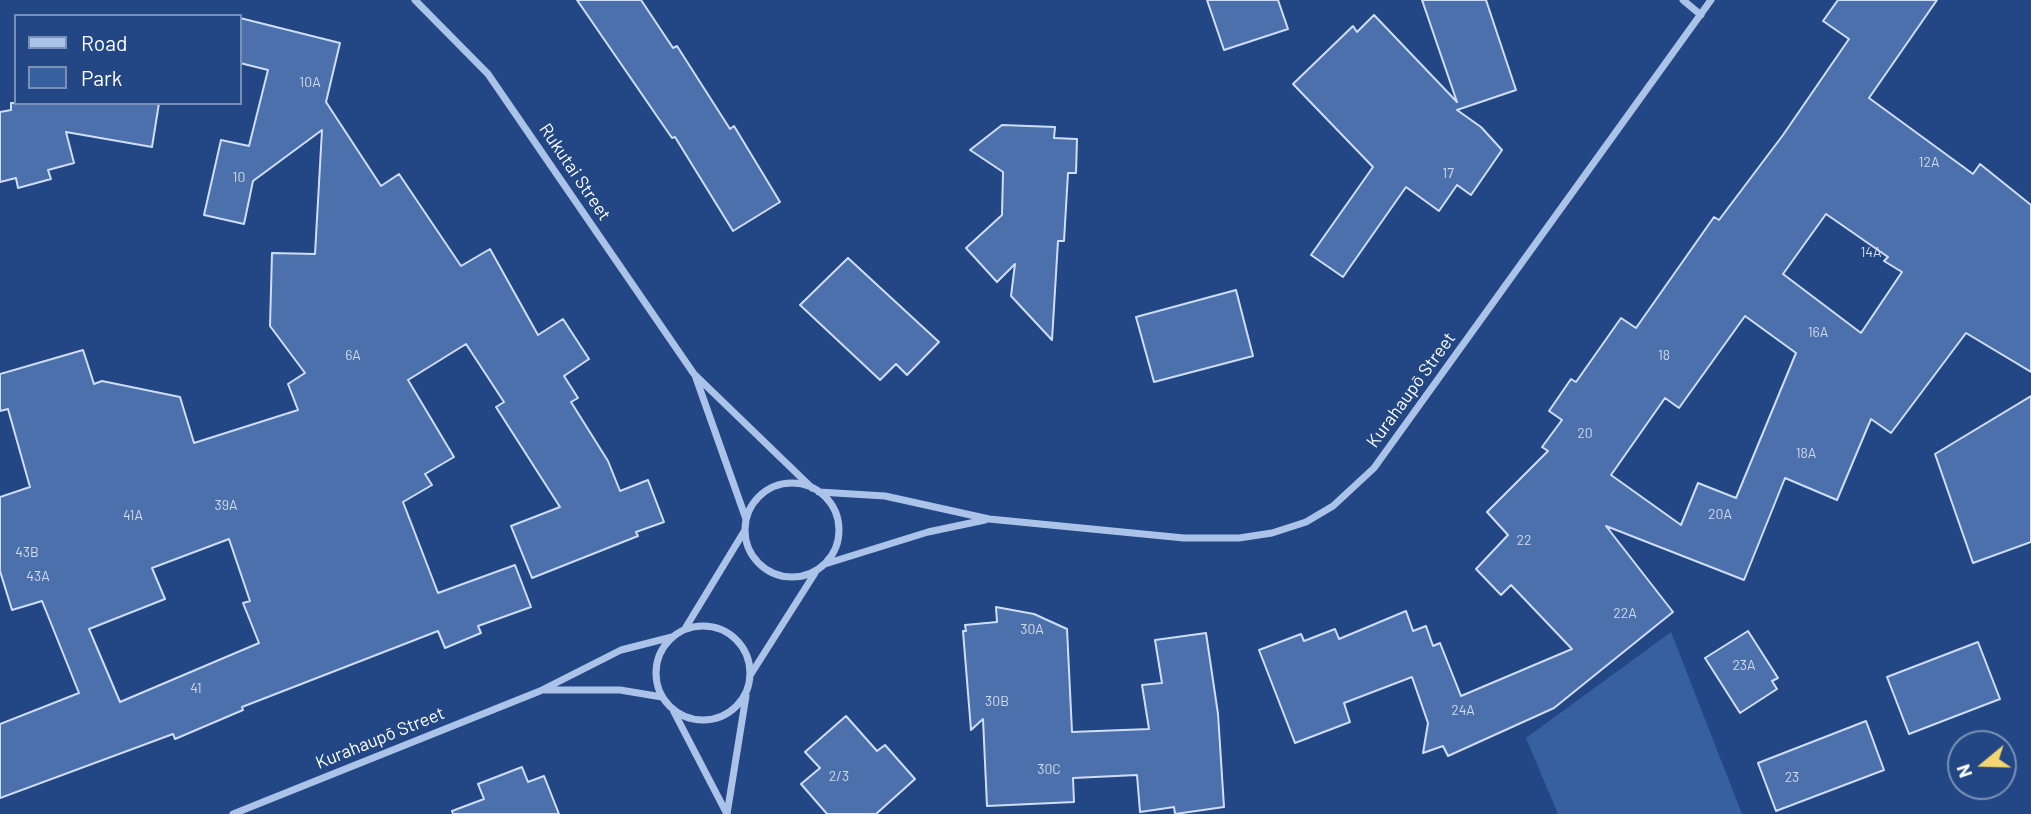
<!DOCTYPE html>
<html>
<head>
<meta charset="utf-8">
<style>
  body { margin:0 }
  #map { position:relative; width:2031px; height:814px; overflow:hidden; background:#224784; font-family:Barlow,sans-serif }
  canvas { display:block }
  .legend { position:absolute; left:14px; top:14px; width:228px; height:91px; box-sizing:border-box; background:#224784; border:2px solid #7a91b5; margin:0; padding:9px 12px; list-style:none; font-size:21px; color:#fff }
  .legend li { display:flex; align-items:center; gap:14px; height:35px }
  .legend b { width:35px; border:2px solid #7a91b5 }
  .north { position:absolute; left:1947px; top:730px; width:70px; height:70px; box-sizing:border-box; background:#224784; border:2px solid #7a91b5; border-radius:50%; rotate:251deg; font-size:19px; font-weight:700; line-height:28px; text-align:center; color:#fff }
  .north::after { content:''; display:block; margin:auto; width:24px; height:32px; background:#f4d66e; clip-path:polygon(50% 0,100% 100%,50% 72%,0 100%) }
</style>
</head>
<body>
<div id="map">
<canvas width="2031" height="814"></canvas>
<ul class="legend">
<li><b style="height:9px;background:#abc3e8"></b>Road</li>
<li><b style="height:19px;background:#3760a1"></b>Park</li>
</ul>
<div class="north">N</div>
</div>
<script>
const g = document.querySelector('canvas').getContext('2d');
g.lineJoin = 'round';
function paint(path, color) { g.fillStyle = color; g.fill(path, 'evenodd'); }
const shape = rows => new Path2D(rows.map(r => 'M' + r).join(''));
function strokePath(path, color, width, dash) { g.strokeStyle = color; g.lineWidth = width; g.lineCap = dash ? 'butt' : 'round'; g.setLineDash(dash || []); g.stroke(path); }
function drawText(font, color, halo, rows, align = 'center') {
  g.font = font + ' Barlow,sans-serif'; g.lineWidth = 5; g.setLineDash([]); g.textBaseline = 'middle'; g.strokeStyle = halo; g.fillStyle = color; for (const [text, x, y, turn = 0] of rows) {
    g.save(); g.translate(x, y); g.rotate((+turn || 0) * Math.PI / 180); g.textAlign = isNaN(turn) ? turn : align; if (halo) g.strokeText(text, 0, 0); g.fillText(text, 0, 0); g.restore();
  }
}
paint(shape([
  [1671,632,1742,814,1558,814,1526,738]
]), '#3760a1');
const building = shape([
  [577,0,641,0,673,48,677,46,730,129,734,126,780,202,733,231,675,137,672,138,577,0],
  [1207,0,1278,0,1288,29,1224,50,1207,0],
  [1422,0,1486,0,1516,90,1457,110,1481,127,1502,150,1471,195,1457,185,1439,211,1406,187,1343,277,1311,255,1373,167,1293,84,1353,26,1357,32,1374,15,1457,102,1422,0],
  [1838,0,1937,0,1869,98,1973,174,1980,164,2031,205,2031,372,1966,333,1891,433,1871,419,1837,500,1785,478,1744,580,1606,526,1673,612,1554,708,1448,756,1443,746,1423,753,1428,723,1412,677,1344,703,1350,722,1295,743,1259,650,1301,634,1304,641,1335,629,1339,639,1406,611,1413,631,1426,626,1433,646,1440,643,1461,696,1572,649,1511,585,1501,595,1476,569,1508,535,1487,512,1548,451,1542,447,1562,420,1549,411,1571,379,1576,382,1621,318,1636,328,1714,217,1719,220,1783,135,1849,39,1823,21,1838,0],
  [1826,214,1888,257,1884,261,1902,272,1861,333,1783,274,1826,214],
  [1745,316,1796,353,1736,498,1698,483,1681,525,1611,475,1665,398,1679,408,1745,316],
  [240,18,340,43,326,102,381,186,399,174,461,266,490,249,538,335,563,319,589,359,564,376,578,398,571,402,608,461,620,491,648,480,664,522,636,532,638,536,532,578,511,526,560,507,496,407,504,402,466,344,408,380,454,457,425,474,432,485,403,502,438,593,515,565,531,607,478,626,481,633,445,648,438,631,242,707,243,710,175,739,173,734,0,798,0,724,79,693,42,601,12,610,0,571,0,497,30,487,8,409,0,411,0,374,83,350,94,384,102,381,180,397,194,443,298,410,288,384,305,373,270,326,272,253,315,254,322,130,253,181,244,224,204,215,221,140,249,146,268,70,240,63,240,18],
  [229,539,250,601,243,603,259,643,120,702,89,629,165,599,152,568,229,539],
  [11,103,159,103,152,147,66,132,74,163,48,170,51,179,18,188,16,178,0,182,0,112,11,110,11,103],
  [1002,125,1055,127,1054,138,1077,139,1076,173,1068,173,1064,241,1058,241,1052,340,1011,296,1015,264,997,282,966,248,1002,215,1003,172,970,150,1002,125],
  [848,258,939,342,907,375,896,364,880,380,800,305,848,258],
  [1236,290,1253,356,1154,382,1136,317,1236,290],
  [2031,396,2031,542,1973,563,1935,454,2031,396],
  [996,607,1034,614,1067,629,1072,732,1149,729,1142,685,1162,683,1155,640,1206,633,1218,714,1224,807,1175,814,1174,807,1140,812,1137,775,1073,778,1074,802,987,806,983,719,971,730,963,631,966,631,965,625,997,622,996,607],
  [1748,631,1778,678,1772,681,1777,689,1740,713,1705,658,1748,631],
  [1978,642,2000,699,1909,734,1887,677,1978,642],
  [846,716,877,751,885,745,915,779,876,814,827,814,801,784,820,768,805,752,846,716],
  [1866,721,1884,770,1776,811,1758,763,1866,721],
  [522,767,528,782,544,776,559,814,453,814,452,811,484,799,478,784,522,767]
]);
paint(building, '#4b70ac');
strokePath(building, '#cfdef6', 2);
strokePath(shape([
  [415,0,488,74,694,374,812,488],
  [1683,0,1701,15],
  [696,378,746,519],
  '745 530a47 47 0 1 1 94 0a47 47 0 1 1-94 0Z',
  [819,492,885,496,989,519,1184,538,1239,538,1272,533,1306,522,1333,506,1374,468,1711,0],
  [825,564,928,532,985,520],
  '656 673a47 47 0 1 1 94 0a47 47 0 1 1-94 0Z',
  [686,627,745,530],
  [751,674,815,573],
  [544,690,620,690,662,697],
  [674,712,727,814],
  [233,814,540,691,621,650,672,637],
  [727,814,746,696]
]), '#abc3e8', 7);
drawText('14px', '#d2dbea', null, [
  ["10A",310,82],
  ["12A",1929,162],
  ["17",1448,173],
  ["10",239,177],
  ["14A",1871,252],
  ["16A",1818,332],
  ["6A",353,355],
  ["18",1664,355],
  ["20",1585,433],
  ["18A",1806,453],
  ["39A",226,505],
  ["20A",1720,514],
  ["41A",133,515],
  ["22",1524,540],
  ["43B",27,552],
  ["43A",38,576],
  ["22A",1625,613],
  ["30A",1032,629],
  ["23A",1744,665],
  ["41",196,688],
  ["30B",997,701],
  ["24A",1463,710],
  ["30C",1049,769],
  ["2/3",839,776],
  ["23",1792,777]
]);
drawText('18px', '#fff', '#224784', [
  ["Rukutai Street",575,172,56],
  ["Kurahaupō Street",1411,390,-54],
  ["Kurahaupō Street",380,738,-22]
]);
</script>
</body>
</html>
